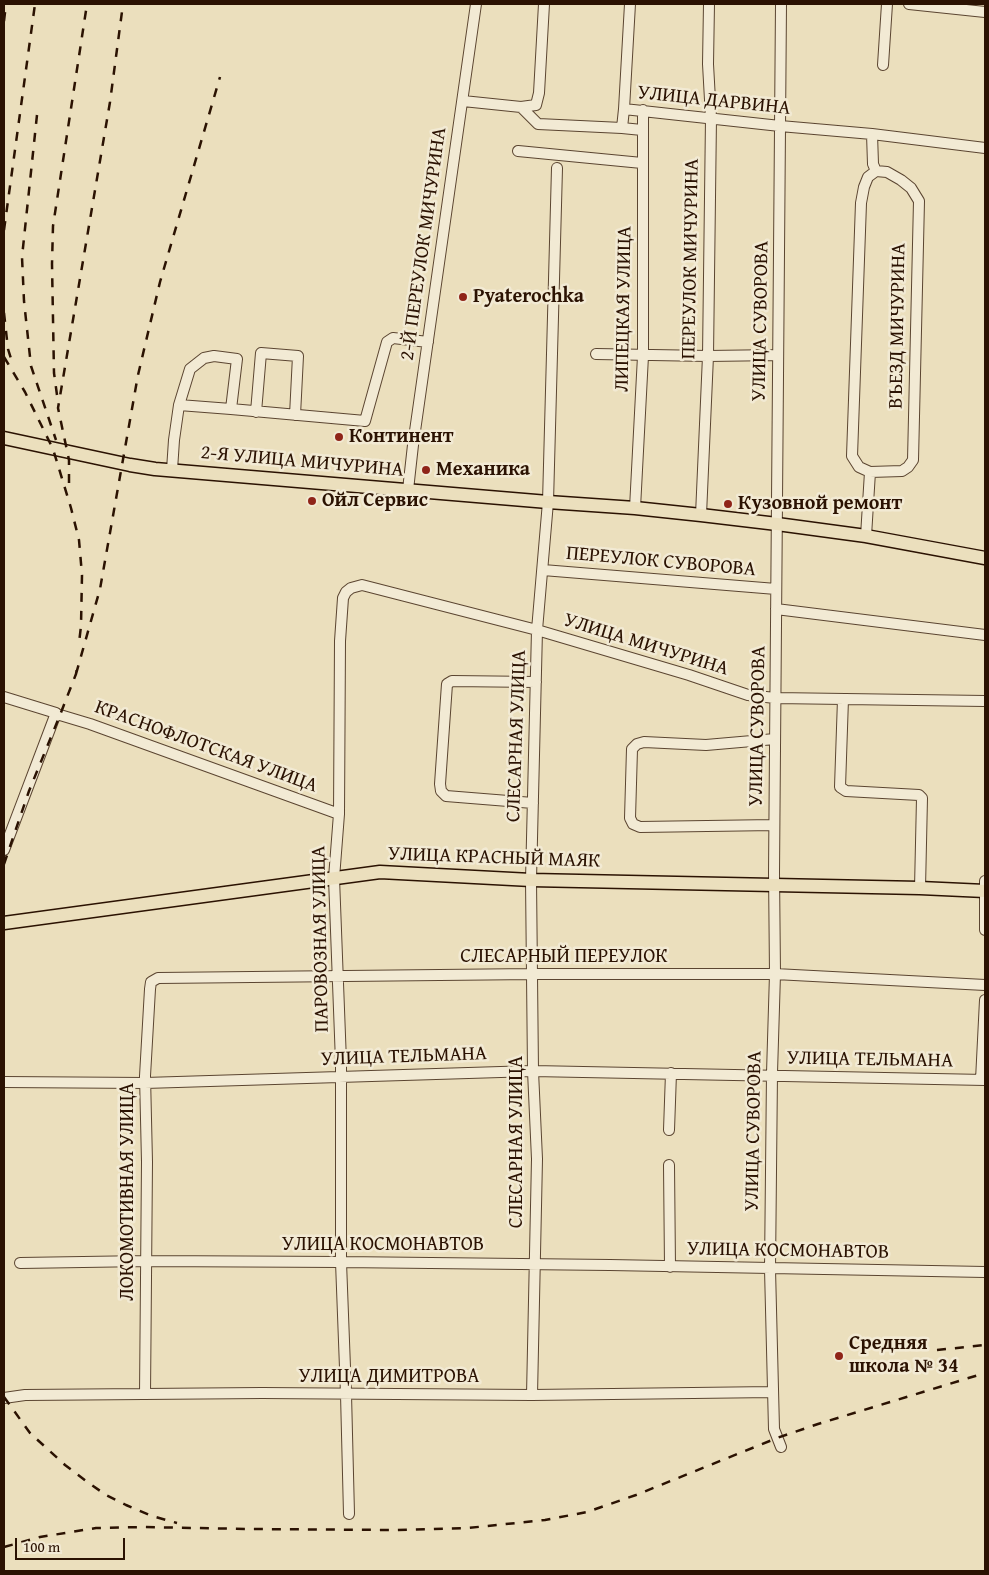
<!DOCTYPE html>
<html>
<head>
<meta charset="utf-8">
<style>
  body { margin:0 }
  #map { position:relative; width:989px; height:1575px; overflow:hidden; background:#ebdfbd; font-family:"Gentium Book Plus",serif }
  canvas { display:block }
  .frame { position:absolute; inset:0; border:5px solid #2b1202; pointer-events:none }
  .scale { position:absolute; left:15px; top:1538px; width:110px; height:22px; box-sizing:border-box; border:2px solid #2b1202; border-top:0; padding-left:6px; font-size:15px; line-height:18px; white-space:nowrap; color:#2b1202; -webkit-text-stroke:4px #f2ead4; paint-order:stroke }
</style>
</head>
<body>
<div id="map">
<canvas width="989" height="1575"></canvas>
<div class="frame"></div>
<div class="scale">100 m</div>
</div>
<script>
const g = document.querySelector('canvas').getContext('2d');
g.lineJoin = 'round';
const shape = rows => new Path2D(rows.map(r => 'M' + r).join(''));
function strokePath(path, color, width, dash) { g.strokeStyle = color; g.lineWidth = width; g.lineCap = dash ? 'butt' : 'round'; g.setLineDash(dash || []); g.stroke(path); }
function drawText(font, color, halo, rows, align = 'center') {
  g.font = font + ' "Gentium Book Plus",serif'; g.lineWidth = 5; g.setLineDash([]); g.textBaseline = 'middle'; g.strokeStyle = halo; g.fillStyle = color; for (const [text, x, y, turn = 0] of rows) {
    g.save(); g.translate(x, y); g.rotate((+turn || 0) * Math.PI / 180); g.textAlign = isNaN(turn) ? turn : align; if (halo) g.strokeText(text, 0, 0); g.fillText(text, 0, 0); g.restore();
  }
}
const minor = shape([
  [909,4,985,12],
  [883,65,887,4],
  [463,101,521,107,538,124,622,128,624,109,780,126,872,134,985,148],
  [521,107,536,105,539,93,544,4],
  [624,109,630,4],
  [622,128,642,130],
  [518,151,642,163],
  [596,354,708,356,778,355],
  [179,405,231,409],
  [256,412,261,353,298,356,295,415],
  [172,470,174,440,179,405,190,369,204,358,214,356,237,359,231,409,365,421,387,342,393,338,428,342],
  [870,472,902,471,908,467,913,460,919,201,911,188,901,180,887,172,876,171],
  [408,490,413,445,476,4],
  [635,508,643,356,643,110],
  [701,515,708,356,711,118,708,64,709,4],
  [866,536,870,472,859,467,852,456,861,203,864,187,868,177,876,171,873,164,872,134],
  [543,570,776,589],
  [776,609,985,635],
  [4,697,56,713,4,850],
  [843,699,840,787,846,791,919,795,922,798,920,888],
  [60,715,90,724,339,814],
  [533,803,446,796,441,791,440,784,447,684,452,681,536,682],
  [774,825,640,827,633,824,630,818,632,749,637,744,644,742,706,745,775,739],
  [985,881,985,930],
  [981,1080,985,1000],
  [4,1082,145,1083,533,1071,985,1080],
  [669,1130,671,1073],
  [669,1165,670,1267],
  [20,1263,146,1261,341,1262,610,1265,985,1272],
  [145,1394,147,1162,145,1076,150,989,151,982,158,978,533,974,775,974,985,985],
  [532,1395,537,1159,533,1071,531,880,537,630,548,502,557,168],
  [4,1398,25,1395,262,1393,532,1395,773,1392],
  [781,1447,774,1429,770,1269,772,1073,775,974,774,872,781,4],
  [349,1514,346,1394,341,1262,341,1062,334,878,339,814,340,641,343,598,346,592,351,588,362,585,537,630,689,675,748,695,775,698,985,701]
]);
const major = shape([
  [4,438,130,465,155,469,548,502,635,508,701,515,777,524,866,536,985,558],
  [4,923,380,872,531,880,920,888,985,891]
]);
strokePath(minor, '#5b4531', 12);
strokePath(major, '#2b1202', 15);
strokePath(minor, '#f2ead4', 10);
strokePath(major, '#ebdfbd', 12);
strokePath(shape([
  [4,21,6,4],
  [37,115,22,257,24,301,31,366,56,440],
  [4,230,35,4],
  [4,313,8,349,13,365],
  [4,357,25,392,53,449,71,508,79,540,82,575,81,626,79,643],
  [57,395,54,373,52,264,53,226,87,4],
  [69,483,69,460,58,408,110,102,123,4],
  [76,674,100,589,138,375,160,282,220,77],
  [4,864,29,791,60,715,76,674,77,668],
  [937,1350,985,1345],
  [4,1397,30,1433,65,1465,86,1481,106,1495,126,1505,152,1516,177,1523],
  [4,1547,40,1537,96,1528,143,1527,250,1529,396,1530,468,1528,545,1520,587,1512,636,1495,777,1438,818,1424,985,1373]
]), '#2b1202', 2.5, [9, 9]);
for (const [x, y, r, color] of [
  [463,297,5,"#8f2418"],
  [339,437,5,"#8f2418"],
  [426,470,5,"#8f2418"],
  [312,501,5,"#8f2418"],
  [728,504,5,"#8f2418"],
  [839,1356,5,"#8f2418"]
]) { const dot = new Path2D(); dot.arc(x, y, r, 0, 2 * Math.PI); g.fillStyle = color; g.fill(dot); strokePath(dot, '#f2ead4', 2); }
drawText('20px', '#2b1202', '#f2ead4', [
  ["УЛИЦА ДАРВИНА",714,101,6],
  ["2-Й ПЕРЕУЛОК МИЧУРИНА",424,244,-82],
  ["ПЕРЕУЛОК МИЧУРИНА",691,259,-89],
  ["ЛИПЕЦКАЯ УЛИЦА",624,309,-89],
  ["УЛИЦА СУВОРОВА",761,321,-89],
  ["ВЪЕЗД МИЧУРИНА",898,326,-89],
  ["2-Я УЛИЦА МИЧУРИНА",302,462,5],
  ["ПЕРЕУЛОК СУВОРОВА",661,562,5],
  ["УЛИЦА МИЧУРИНА",646,645,17],
  ["УЛИЦА СУВОРОВА",758,726,-89],
  ["СЛЕСАРНАЯ УЛИЦА",517,736,-88],
  ["КРАСНОФЛОТСКАЯ УЛИЦА",206,747,20],
  ["УЛИЦА КРАСНЫЙ МАЯК",494,858,2],
  ["ПАРОВОЗНАЯ УЛИЦА",321,939,-91],
  ["СЛЕСАРНЫЙ ПЕРЕУЛОК",564,957],
  ["УЛИЦА ТЕЛЬМАНА",404,1057,-2],
  ["УЛИЦА ТЕЛЬМАНА",870,1060,1],
  ["УЛИЦА СУВОРОВА",754,1131,-89],
  ["СЛЕСАРНАЯ УЛИЦА",517,1142,-90],
  ["ЛОКОМОТИВНАЯ УЛИЦА",128,1192,-90],
  ["УЛИЦА КОСМОНАВТОВ",383,1245],
  ["УЛИЦА КОСМОНАВТОВ",788,1251,1],
  ["УЛИЦА ДИМИТРОВА",389,1377]
]);
drawText('bold 20px', '#2b1202', '#f2ead4', [
  ["Pyaterochka",473,297],
  ["Континент",349,437],
  ["Механика",436,470],
  ["Ойл Сервис",322,501],
  ["Кузовной ремонт",738,504],
  ["Средняя",849,1344],
  ["школа № 34",849,1367]
], 'left');
</script>
</body>
</html>
